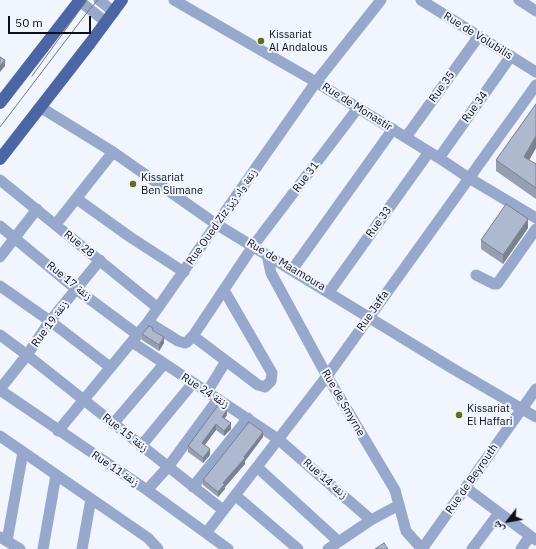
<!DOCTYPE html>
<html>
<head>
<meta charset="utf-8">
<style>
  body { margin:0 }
  #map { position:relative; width:536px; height:549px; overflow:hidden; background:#f0f5fe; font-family:"IBM Plex Sans","Noto Naskh Arabic",sans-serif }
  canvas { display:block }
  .north { position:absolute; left:488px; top:501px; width:40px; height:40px; -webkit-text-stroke:3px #f0f5fe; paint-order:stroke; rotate:239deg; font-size:11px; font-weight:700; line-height:16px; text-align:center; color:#0c0f17 }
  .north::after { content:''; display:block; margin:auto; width:14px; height:18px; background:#0c0f17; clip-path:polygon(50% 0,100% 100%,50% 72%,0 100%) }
  .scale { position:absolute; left:8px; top:16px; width:83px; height:18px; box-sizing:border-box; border:2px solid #0c0f17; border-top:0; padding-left:5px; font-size:12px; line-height:14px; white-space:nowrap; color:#0c0f17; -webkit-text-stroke:3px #f0f5fe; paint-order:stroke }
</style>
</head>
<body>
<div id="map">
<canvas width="536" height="549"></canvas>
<div class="north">ش</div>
<div class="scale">50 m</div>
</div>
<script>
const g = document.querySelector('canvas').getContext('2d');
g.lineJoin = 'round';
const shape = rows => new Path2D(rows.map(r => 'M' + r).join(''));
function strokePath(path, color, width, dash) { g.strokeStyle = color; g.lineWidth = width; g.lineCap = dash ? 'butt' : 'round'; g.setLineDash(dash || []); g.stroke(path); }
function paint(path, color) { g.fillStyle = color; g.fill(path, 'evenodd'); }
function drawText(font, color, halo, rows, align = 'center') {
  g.font = font + ' "IBM Plex Sans","Noto Naskh Arabic",sans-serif'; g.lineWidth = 4; g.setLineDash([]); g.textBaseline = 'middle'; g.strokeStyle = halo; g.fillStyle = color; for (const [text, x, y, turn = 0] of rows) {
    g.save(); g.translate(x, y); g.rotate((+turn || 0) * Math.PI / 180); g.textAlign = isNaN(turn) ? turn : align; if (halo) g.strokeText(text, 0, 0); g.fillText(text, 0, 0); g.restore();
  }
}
strokePath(shape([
  [78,0,106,22],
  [99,0,114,12],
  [174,0,316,82,439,158,469,178,536,218],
  [421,0,536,72],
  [519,0,536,11],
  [40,107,113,152,216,224,450,367,536,417],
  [406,137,479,36],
  [439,158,511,56],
  [0,180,158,308],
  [77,199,130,237,184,272],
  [56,224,113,152],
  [0,226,76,289,138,335],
  [267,255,271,273,327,376,395,490,406,531,422,549],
  [0,257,37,209],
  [292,270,393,129],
  [476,275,494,284,497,284,536,229],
  [0,286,50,321,110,367],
  [329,292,429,152],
  [148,322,178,341,185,343,187,342,193,336,253,246,358,108],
  [0,335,27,355,223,510],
  [193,336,258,385,265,387,271,381,272,373,224,290],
  [132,342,278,439,371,520],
  [0,389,27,355,50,321,100,260],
  [0,390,147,490,228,549],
  [207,392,226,361],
  [113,424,164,364],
  [58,431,148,322,316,82,381,0],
  [0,436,148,538,158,549],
  [141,446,193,383],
  [257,467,338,541],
  [193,487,248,418],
  [466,488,536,540],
  [147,490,168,467,218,399],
  [236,496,298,549],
  [206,533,327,376,536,85],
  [0,537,20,549],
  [7,541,23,452],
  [43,549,56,475],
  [82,549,91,499],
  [328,549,371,520,399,505],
  [422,549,536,389],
  [472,549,499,513],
  [521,549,530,536]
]), '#97a8cc', 11);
strokePath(shape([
  [0,103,80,0],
  [0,159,91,42,122,0]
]), '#4c66a5', 12);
strokePath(shape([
  [32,76,87,0],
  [0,127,89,10,98,0]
]), '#747880', 1);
paint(shape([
  [536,104,536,148,529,160,536,164,536,199,496,171,496,160],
  [528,228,503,264,481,249,481,240],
  [153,330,164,343,159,351,142,340,142,334],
  [227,415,224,419,231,429,224,436,216,430,204,445,210,455,203,463,188,452,188,446],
  [263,437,245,461,245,464,225,487,225,489,218,497,203,485,203,480]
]), '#969eb1');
paint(shape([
  [5,60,5,66,0,72,0,66],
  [536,136,536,148,524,169,524,157],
  [528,219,528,228,503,264,503,255],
  [164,337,164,343,159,351,159,345],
  [227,410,227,415,222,422,222,417],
  [231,423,231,429,224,436,224,431],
  [216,424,216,430,202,449,202,443],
  [263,432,263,437,245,461,245,464,225,487,225,489,218,497,218,492,223,483,244,457],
  [210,449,210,455,203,463,203,458]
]), '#7a8190');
const building = shape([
  [0,57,5,60,0,66,0,57],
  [536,104,536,136,524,157,536,164,536,188,496,160,536,104],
  [506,204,528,219,503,255,481,240,506,204],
  [149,326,153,328,152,330,164,337,159,345,142,334,149,326],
  [219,404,227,410,222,417,231,423,224,431,216,424,202,443,210,449,203,458,188,446,219,404],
  [249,422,263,432,244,457,245,458,223,483,225,484,218,492,203,480,249,422],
  [384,543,388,549,375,549,384,543]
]);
paint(building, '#aeb8ce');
strokePath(building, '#7a8190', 1);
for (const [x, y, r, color] of [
  [261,41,4,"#636d13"],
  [133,184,4,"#636d13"],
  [459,415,4,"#636d13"]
]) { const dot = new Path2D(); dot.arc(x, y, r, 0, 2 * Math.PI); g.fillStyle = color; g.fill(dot); strokePath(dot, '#f0f5fe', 1.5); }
drawText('11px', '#0c0f17', '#f0f5fe', [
  ["Kissariat",269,35],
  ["Al Andalous",269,48],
  ["Kissariat",141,178],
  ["Ben Slimane",141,191],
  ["Kissariat",467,409],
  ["El Haffari",467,422]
], 'left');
drawText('11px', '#0c0f17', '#f0f5fe', [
  ["Rue de Volubilis",478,36,32],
  ["Rue 35",442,87,-54],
  ["Rue de Monastir",357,107,32],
  ["Rue 34",475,107,-54],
  ["Rue 31",306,177,-53],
  ["Rue Oued Ziz زنقة واد زيز",222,217,-55],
  ["Rue 33",379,222,-54],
  ["Rue 28",79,244,39],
  ["Rue de Maamoura",286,265,31],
  ["Rue 17 زنقة",69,281,39],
  ["Rue Jaffa",373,311,-55],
  ["Rue 19 زنقة",50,324,-54],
  ["Rue 24 زنقة",205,391,33],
  ["Rue de Smyrne",343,403,60],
  ["Rue 15 زنقة",125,433,38],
  ["Rue 11 زنقة",115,469,34],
  ["Rue 14 زنقة",325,479,41],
  ["Rue de Beyrouth",472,479,-55]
]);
</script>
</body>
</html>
